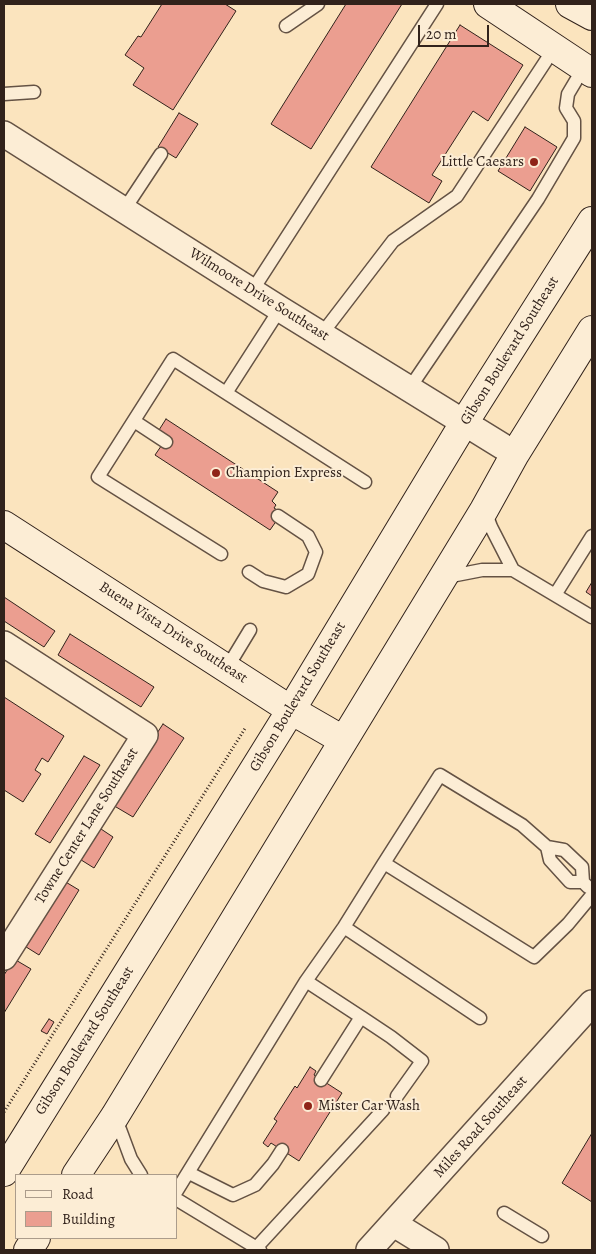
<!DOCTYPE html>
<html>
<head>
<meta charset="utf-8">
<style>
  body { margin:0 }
  #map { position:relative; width:596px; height:1254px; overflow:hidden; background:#fbe4be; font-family:Alegreya,serif }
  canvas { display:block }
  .frame { position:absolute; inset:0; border:5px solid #31221b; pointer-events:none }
  .legend { position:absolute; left:15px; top:1174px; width:162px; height:65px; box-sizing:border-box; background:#fcedd5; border:1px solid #ab9c8b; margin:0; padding:6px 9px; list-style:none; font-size:15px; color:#31221b }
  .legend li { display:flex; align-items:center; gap:10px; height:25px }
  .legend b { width:25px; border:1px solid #ab9c8b }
  .scale { position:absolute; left:418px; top:25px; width:71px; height:22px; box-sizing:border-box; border:2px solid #31221b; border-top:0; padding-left:6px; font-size:15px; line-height:18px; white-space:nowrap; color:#31221b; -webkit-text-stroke:4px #fcedd5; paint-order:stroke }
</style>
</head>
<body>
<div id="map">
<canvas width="596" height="1254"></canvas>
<div class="frame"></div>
<ul class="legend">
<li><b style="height:6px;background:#fcedd5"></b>Road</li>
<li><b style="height:14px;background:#eb9e90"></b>Building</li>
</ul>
<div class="scale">20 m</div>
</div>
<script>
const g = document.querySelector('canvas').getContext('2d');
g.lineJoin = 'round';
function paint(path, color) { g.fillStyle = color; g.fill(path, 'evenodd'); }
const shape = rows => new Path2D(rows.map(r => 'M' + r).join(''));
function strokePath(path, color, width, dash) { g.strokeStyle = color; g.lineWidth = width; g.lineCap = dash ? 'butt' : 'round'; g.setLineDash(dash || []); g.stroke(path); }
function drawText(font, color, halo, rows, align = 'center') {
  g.font = font + ' Alegreya,serif'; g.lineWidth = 4; g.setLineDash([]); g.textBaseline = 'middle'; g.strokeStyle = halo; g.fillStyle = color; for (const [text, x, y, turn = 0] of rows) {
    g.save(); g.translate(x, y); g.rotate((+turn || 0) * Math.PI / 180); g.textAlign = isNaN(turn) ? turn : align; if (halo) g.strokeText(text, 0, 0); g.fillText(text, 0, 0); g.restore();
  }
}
const building = shape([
  [162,4,225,4,236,11,173,110,133,85,144,68,125,55,138,36,141,37,162,4],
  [346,4,402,4,311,149,271,124,346,4],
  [460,25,523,65,488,121,473,111,432,175,442,181,429,203,371,167,460,25],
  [179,113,198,124,176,158,158,147,179,113],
  [525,127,557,147,530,191,498,171,525,127],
  [166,419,278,492,272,501,276,505,274,508,282,513,270,530,155,455,168,436,159,430,166,419],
  [592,582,592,596,586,592,592,582],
  [4,597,55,631,44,647,4,621,4,597],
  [70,634,154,687,141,707,58,655,70,634],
  [4,697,64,736,48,762,42,758,35,770,41,774,23,802,4,790,4,697],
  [163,724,184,738,133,817,111,804,163,724],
  [84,756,100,765,50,843,35,834,84,756],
  [98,827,113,837,94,868,78,858,98,827],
  [64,881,79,890,39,955,23,945,64,881],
  [14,959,31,969,4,1013,4,975,14,959],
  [49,1019,54,1022,47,1034,41,1031,49,1019],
  [310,1067,316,1071,314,1075,342,1093,299,1161,271,1143,268,1147,263,1143,277,1121,274,1119,295,1086,297,1088,310,1067],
  [592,1133,592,1202,562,1183,592,1133]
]);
paint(building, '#eb9e90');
strokePath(building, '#31221b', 1);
const lane = shape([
  [286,26,318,4],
  [4,94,34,92],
  [124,210,161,154],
  [252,291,437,4],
  [321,335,393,241,457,196,555,47],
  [409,389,538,199,574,138,574,121,566,108,568,94,584,67],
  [226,393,280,309],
  [134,421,166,442],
  [485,511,491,527,513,570],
  [221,554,98,477,173,359,365,482],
  [249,572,263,581,286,587,308,574,316,552,308,536,278,516],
  [446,577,482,570,513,570,592,617],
  [555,595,592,536],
  [227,668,250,630],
  [547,847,564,850,582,867,583,882,588,887],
  [384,863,440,775,522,825,547,847,550,860,570,882,583,882],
  [344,927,480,1018],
  [306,981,361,1017],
  [321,1080,361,1017,391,1037,422,1061,397,1096],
  [115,1116,131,1159,141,1175],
  [189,1173,233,1195,255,1185,273,1164,282,1150],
  [176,1192,306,981,344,927,384,863,534,957,568,924,592,895],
  [176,1199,260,1250],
  [504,1213,542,1236],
  [256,1248,383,1110]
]);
const street = shape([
  [4,134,280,309,515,454],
  [4,644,145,735,4,957],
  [394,1224,436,1250],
  [369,1250,592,1003]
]);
const secondary = shape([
  [488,4,592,73],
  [570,4,592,16],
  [4,525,291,710,343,740],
  [4,1172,291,710,464,423,592,221],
  [76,1175,115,1116,484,510,515,454,592,330],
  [28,1250,36,1238]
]);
strokePath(lane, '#645244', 15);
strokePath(street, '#645244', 28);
strokePath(secondary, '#31221b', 30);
strokePath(shape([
  [4,1112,246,727]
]), '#31221b', 3, [1, 2.5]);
strokePath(lane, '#fcedd5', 12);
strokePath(street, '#fcedd5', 25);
strokePath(secondary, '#fcedd5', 28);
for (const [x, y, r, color] of [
  [534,162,5,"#8f2418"],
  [216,473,5,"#8f2418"],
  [308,1106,5,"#8f2418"]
]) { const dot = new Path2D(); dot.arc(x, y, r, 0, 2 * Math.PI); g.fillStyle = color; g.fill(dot); strokePath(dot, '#fcedd5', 2); }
drawText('15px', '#31221b', '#fcedd5', [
  ["Little Caesars",524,162,"right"],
  ["Champion Express",226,473],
  ["Mister Car Wash",318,1106]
], 'left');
drawText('15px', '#31221b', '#fcedd5', [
  ["Wilmoore Drive Southeast",259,295,32],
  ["Gibson Boulevard Southeast",510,351,-58],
  ["Buena Vista Drive Southeast",173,633,33],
  ["Gibson Boulevard Southeast",298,697,-59],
  ["Towne Center Lane Southeast",87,826,-58],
  ["Gibson Boulevard Southeast",85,1041,-58],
  ["Miles Road Southeast",481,1127,-48]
]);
</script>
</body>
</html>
